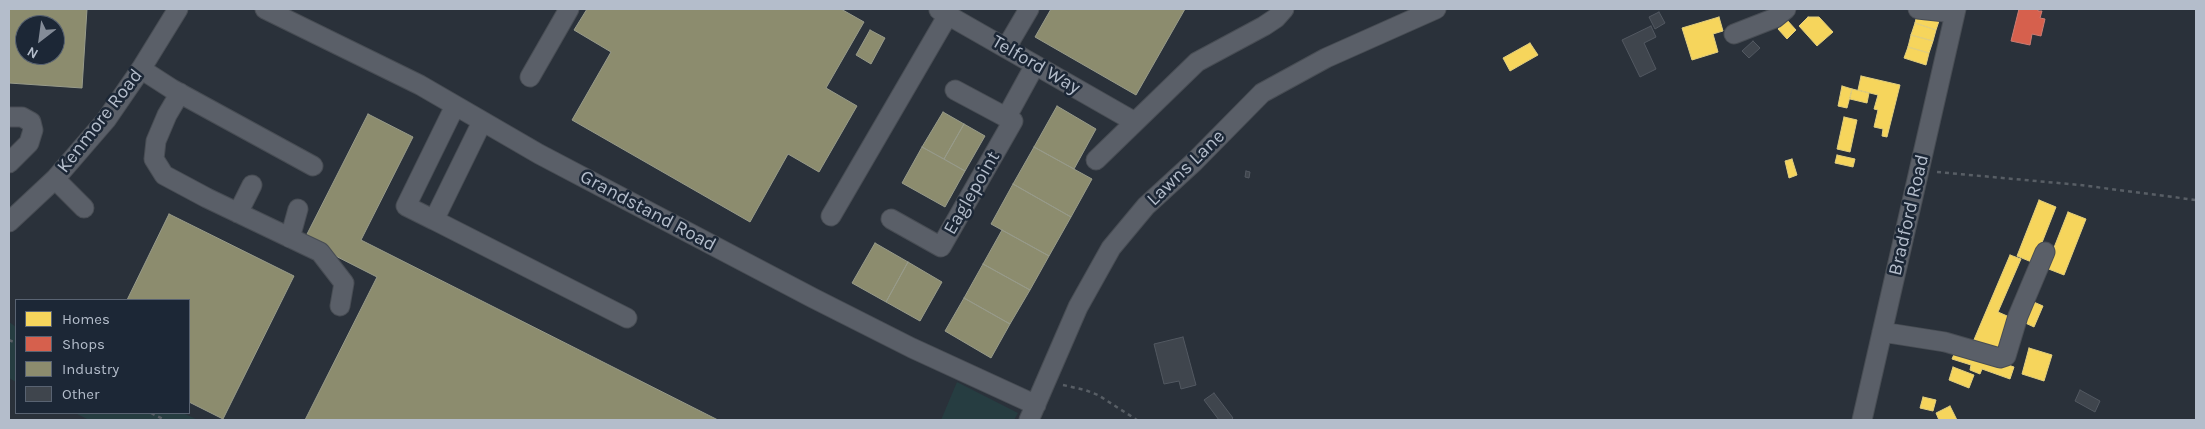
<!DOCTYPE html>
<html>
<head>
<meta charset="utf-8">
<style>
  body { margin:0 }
  #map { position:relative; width:2205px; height:429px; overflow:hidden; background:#2a313a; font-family:Karla,sans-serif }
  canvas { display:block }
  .frame { position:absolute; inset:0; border:10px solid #b4bdcb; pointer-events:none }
  .legend { position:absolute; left:15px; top:299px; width:175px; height:115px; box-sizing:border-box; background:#1c2736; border:1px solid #596372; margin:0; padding:6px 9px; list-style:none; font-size:15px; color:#b4bdcb }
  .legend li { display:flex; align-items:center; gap:10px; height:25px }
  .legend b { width:25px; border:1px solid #596372 }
  .north { position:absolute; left:15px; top:15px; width:50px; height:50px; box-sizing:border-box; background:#1c2736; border:1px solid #596372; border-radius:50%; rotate:210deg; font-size:14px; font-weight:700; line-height:20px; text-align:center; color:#b4bdcb }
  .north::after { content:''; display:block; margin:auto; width:18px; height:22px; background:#848c98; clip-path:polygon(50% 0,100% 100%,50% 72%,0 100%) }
</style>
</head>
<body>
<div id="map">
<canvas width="2205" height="429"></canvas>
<div class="frame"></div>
<ul class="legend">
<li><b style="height:14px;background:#f6d55c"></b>Homes</li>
<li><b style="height:14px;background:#d6604d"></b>Shops</li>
<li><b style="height:14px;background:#8c8c6e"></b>Industry</li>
<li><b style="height:14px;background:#3f454d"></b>Other</li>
</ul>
<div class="north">N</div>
</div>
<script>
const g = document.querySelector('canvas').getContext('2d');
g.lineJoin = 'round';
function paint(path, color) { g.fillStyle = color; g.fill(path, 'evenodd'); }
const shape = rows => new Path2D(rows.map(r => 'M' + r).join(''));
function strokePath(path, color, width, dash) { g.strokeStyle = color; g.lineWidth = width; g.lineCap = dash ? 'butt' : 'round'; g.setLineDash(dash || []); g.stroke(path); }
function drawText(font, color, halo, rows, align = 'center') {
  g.font = font + ' Karla,sans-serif'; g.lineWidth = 5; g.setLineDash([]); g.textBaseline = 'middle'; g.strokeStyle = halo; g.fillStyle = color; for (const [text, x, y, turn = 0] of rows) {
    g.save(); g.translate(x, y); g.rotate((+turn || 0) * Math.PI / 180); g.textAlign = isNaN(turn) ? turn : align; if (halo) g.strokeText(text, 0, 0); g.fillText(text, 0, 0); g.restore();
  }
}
paint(shape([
  [9,322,16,327,16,382,9,378],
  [957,382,1018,413,1014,420,941,420],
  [75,413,183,413,198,420,89,420]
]), '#263d41');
const homes = shape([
  [1918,11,1940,18,1936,30,1915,23,1918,11],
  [1719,17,1723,31,1713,34,1718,52,1692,60,1682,28,1719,17],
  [1808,17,1819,17,1833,32,1817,46,1799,26,1808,17],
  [1787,20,1796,30,1787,39,1778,29,1787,20],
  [1915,23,1936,30,1933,41,1911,35,1915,23],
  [1911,35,1933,41,1929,53,1908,47,1911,35],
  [1530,43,1538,55,1510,71,1503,58,1530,43],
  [1908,47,1929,53,1926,65,1904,58,1908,47],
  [1861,76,1900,85,1887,137,1882,136,1883,129,1874,127,1878,110,1874,109,1878,95,1858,90,1861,76],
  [1842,86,1852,89,1847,108,1838,106,1842,86],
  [1852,89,1869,93,1867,103,1850,99,1852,89],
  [1844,117,1857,120,1850,152,1837,149,1844,117],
  [1837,155,1855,159,1853,167,1835,163,1837,155],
  [1792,159,1797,175,1789,178,1785,161,1792,159],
  [2039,200,2056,207,2034,263,2017,256,2039,200],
  [2068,212,2086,219,2064,275,2046,268,2068,212],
  [2010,255,2021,259,1998,312,2014,319,1999,354,1973,342,2010,255],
  [2029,300,2043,306,2034,327,2021,321,2029,300],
  [1957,347,2014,367,2010,379,1982,369,1980,374,1970,370,1971,365,1952,359,1957,347],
  [2029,348,2052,355,2044,381,2022,374,2029,348],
  [1953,367,1974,375,1969,388,1949,380,1953,367],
  [1923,397,1936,400,1933,411,1920,408,1923,397],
  [1950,406,1957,420,1939,420,1936,413,1950,406]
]);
paint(homes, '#f6d55c');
strokePath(homes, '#e2ce7d', 1);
const shops = shape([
  [2019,9,2038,9,2038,11,2042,11,2040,18,2045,19,2041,36,2032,34,2030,45,2011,41,2019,9]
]);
paint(shops, '#d6604d');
strokePath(shops, '#cc7c73', 1);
const industry = shape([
  [9,9,87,9,82,88,9,83,9,9],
  [25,25,55,25,55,55,25,55,25,25],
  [587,9,841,9,864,22,826,88,857,106,819,172,788,154,750,222,572,120,611,52,574,30,587,9],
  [1051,9,1185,9,1136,95,1035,37,1051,9],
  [870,30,885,38,871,64,856,55,870,30],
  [1057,106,1096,129,1074,169,1034,147,1057,106],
  [943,112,964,124,944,159,922,147,943,112],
  [368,114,413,137,361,240,718,420,305,420,377,277,304,240,368,114],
  [964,124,985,136,965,171,944,159,964,124],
  [922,147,965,171,945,207,902,183,922,147],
  [1034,147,1092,179,1071,217,1013,184,1034,147],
  [1013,184,1071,217,1049,256,991,224,1013,184],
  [169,214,294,276,223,419,189,402,189,300,127,300,169,214],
  [1002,230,1049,256,1030,290,983,264,1002,230],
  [875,243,908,262,886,302,852,283,875,243],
  [908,262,942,282,920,321,886,302,908,262],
  [983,264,1030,290,1010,324,964,298,983,264],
  [964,298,1010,324,991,358,945,331,964,298]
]);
paint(industry, '#8c8c6e');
strokePath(industry, '#989b8a', 1);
const building = shape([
  [1659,12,1665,23,1655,29,1649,17,1659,12],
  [1651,26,1656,37,1644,43,1656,69,1640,77,1622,40,1651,26],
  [1753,41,1760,48,1749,58,1742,51,1753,41],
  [1246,171,1250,172,1249,178,1245,177,1246,171],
  [1183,337,1196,385,1181,389,1179,381,1164,384,1154,344,1183,337],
  [2080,390,2100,401,2095,412,2075,401,2080,390],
  [1214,393,1233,418,1231,420,1219,420,1204,400,1214,393]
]);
paint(building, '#3f454d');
strokePath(building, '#525861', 1);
const minor = shape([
  [265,9,420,85,539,154,813,298,912,348,1036,405],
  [1918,9,1955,13],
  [939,10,1135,122],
  [1734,34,1775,18,1786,9],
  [1006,48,1029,9],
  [141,69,172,89,313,166],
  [530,77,569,9],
  [180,93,167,115,156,141,154,159,164,175,207,198,320,252,344,283,340,306],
  [9,117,22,117,31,122,33,130,29,143,9,163],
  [1006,118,1035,65],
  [482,122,434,220,627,318],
  [1096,160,1197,62,1264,26,1276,18,1284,9],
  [55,179,84,208],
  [238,213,252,185],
  [831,216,948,15],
  [891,219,941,247,1013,121,955,90],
  [434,220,406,206,455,106],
  [9,222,55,179,106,120,141,69,178,9],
  [290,238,298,209],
  [1882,332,1945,342,2000,358,2006,356,2018,316,2045,252],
  [1029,420,1078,307,1111,248,1146,206,1194,162,1262,93,1326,58,1436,9],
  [1862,420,1956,9]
]);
strokePath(minor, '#484d54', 21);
strokePath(shape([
  [1937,172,2080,185,2196,200],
  [9,340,16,343],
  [1063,385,1085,390,1098,395,1137,420],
  [151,413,165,420]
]), '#585e65', 2.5, [4, 4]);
strokePath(minor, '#5a5f68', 19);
drawText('19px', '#b4bdcb', '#1c2736', [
  ["Telford Way",1036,65,30],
  ["Kenmore Road",100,121,-52],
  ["Lawns Lane",1186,168,-44],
  ["Eaglepoint",972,193,-60],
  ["Grandstand Road",648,211,28],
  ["Bradford Road",1909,215,-77]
]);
</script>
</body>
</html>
